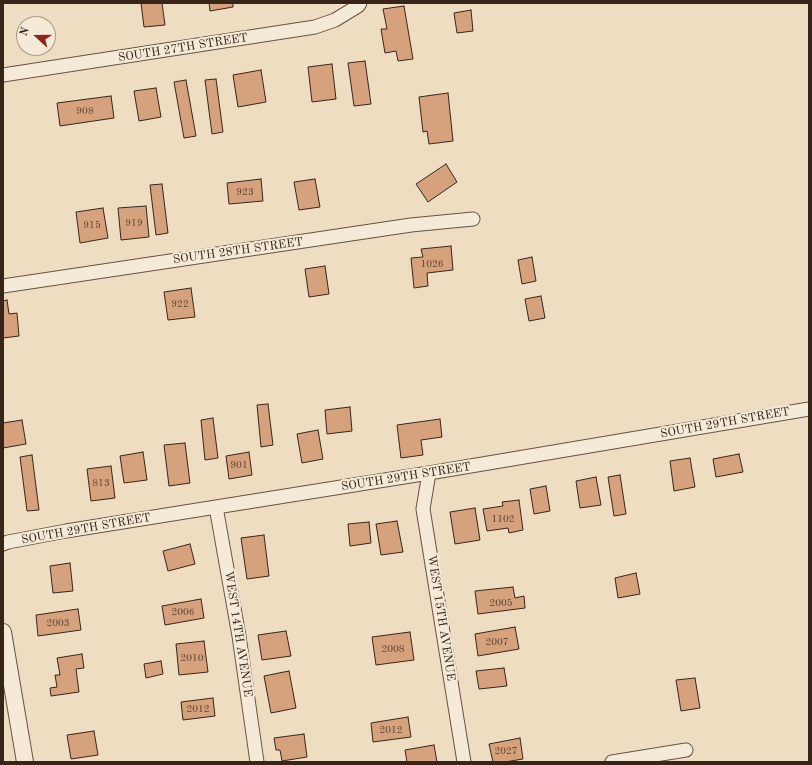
<!DOCTYPE html>
<html>
<head>
<meta charset="utf-8">
<style>
  body { margin:0 }
  #map { position:relative; width:812px; height:765px; overflow:hidden; background:#efddc1; font-family:"Old Standard TT",serif }
  canvas { display:block }
  .frame { position:absolute; inset:0; border:4px solid #38251a; pointer-events:none }
  .north { position:absolute; left:16px; top:16px; width:40px; height:40px; box-sizing:border-box; background:#f5e9d7; border:1px solid #a99b8b; border-radius:50%; rotate:291deg; font-size:11px; font-weight:700; line-height:16px; text-align:center; color:#38251a }
  .north::after { content:''; display:block; margin:auto; width:14px; height:18px; background:#8f2418; clip-path:polygon(50% 0,100% 100%,50% 72%,0 100%) }
</style>
</head>
<body>
<div id="map">
<canvas width="812" height="765"></canvas>
<div class="frame"></div>
<div class="north">N</div>
</div>
<script>
const g = document.querySelector('canvas').getContext('2d');
g.lineJoin = 'round';
function paint(path, color) { g.fillStyle = color; g.fill(path, 'evenodd'); }
const shape = rows => new Path2D(rows.map(r => 'M' + r).join(''));
function strokePath(path, color, width, dash) { g.strokeStyle = color; g.lineWidth = width; g.lineCap = dash ? 'butt' : 'round'; g.setLineDash(dash || []); g.stroke(path); }
function drawText(font, color, halo, rows, align = 'center') {
  g.font = font + ' "Old Standard TT",serif'; g.lineWidth = 4; g.setLineDash([]); g.textBaseline = 'middle'; g.strokeStyle = halo; g.fillStyle = color; for (const [text, x, y, turn = 0] of rows) {
    g.save(); g.translate(x, y); g.rotate((+turn || 0) * Math.PI / 180); g.textAlign = isNaN(turn) ? turn : align; if (halo) g.strokeText(text, 0, 0); g.fillText(text, 0, 0); g.restore();
  }
}
const building = shape([
  [141,3,162,3,165,25,144,27,141,3],
  [209,3,233,3,233,7,210,11,209,3],
  [404,6,413,59,398,61,396,51,385,53,381,29,387,29,383,9,404,6],
  [471,10,473,31,457,33,454,13,471,10],
  [365,61,371,104,354,106,348,63,365,61],
  [332,64,336,99,312,102,308,67,332,64],
  [261,70,266,102,238,107,233,75,261,70],
  [216,79,223,132,212,134,205,80,216,79],
  [186,80,196,136,184,138,174,82,186,80],
  [156,88,161,117,139,121,134,91,156,88],
  [448,93,453,141,429,144,427,131,423,132,419,97,448,93],
  [111,96,114,118,60,126,57,103,111,96],
  [446,164,457,182,428,202,416,184,446,164],
  [261,179,263,201,229,204,227,183,261,179],
  [315,179,320,207,299,210,294,182,315,179],
  [162,184,168,233,156,235,150,185,162,184],
  [146,206,149,237,121,240,118,208,146,206],
  [103,208,108,238,80,243,76,212,103,208],
  [451,246,453,270,427,273,428,286,414,288,411,258,423,257,421,249,451,246],
  [532,257,536,281,522,284,518,260,532,257],
  [325,266,329,294,309,297,305,269,325,266],
  [191,288,195,317,168,320,164,292,191,288],
  [541,296,545,318,529,321,525,299,541,296],
  [7,300,9,314,17,313,19,336,3,338,3,301,7,300],
  [268,404,273,445,261,447,257,405,268,404],
  [350,407,352,431,327,434,325,410,350,407],
  [213,418,218,458,205,460,201,420,213,418],
  [440,419,442,437,421,440,423,455,401,458,397,425,440,419],
  [22,420,26,444,3,448,3,423,22,420],
  [318,430,323,459,302,463,297,434,318,430],
  [185,443,190,483,169,486,164,445,185,443],
  [143,452,147,480,124,483,120,456,143,452],
  [249,452,252,475,229,479,226,456,249,452],
  [739,454,743,472,716,477,713,459,739,454],
  [32,455,39,510,27,511,20,457,32,455],
  [690,458,695,487,674,491,670,461,690,458],
  [111,466,115,498,91,501,87,469,111,466],
  [620,475,626,514,614,516,608,477,620,475],
  [596,477,601,505,580,508,576,481,596,477],
  [546,486,550,511,534,514,530,489,546,486],
  [519,500,523,530,509,533,508,528,487,531,483,509,503,506,502,502,519,500],
  [475,508,480,540,455,544,450,512,475,508],
  [397,521,403,552,381,555,376,524,397,521],
  [369,522,371,543,350,546,348,524,369,522],
  [264,535,269,576,247,579,241,538,264,535],
  [190,544,195,564,168,571,163,551,190,544],
  [70,563,73,591,53,593,50,566,70,563],
  [636,573,640,594,618,598,615,578,636,573],
  [513,587,515,598,524,596,525,608,478,614,475,591,513,587],
  [201,599,204,618,165,625,162,606,201,599],
  [78,609,81,630,38,636,36,615,78,609],
  [515,627,519,649,478,656,475,634,515,627],
  [286,631,291,656,262,660,258,635,286,631],
  [410,632,414,660,376,665,372,637,410,632],
  [204,641,208,672,179,675,176,644,204,641],
  [82,654,84,668,76,669,79,692,51,696,50,688,57,687,55,675,60,675,57,658,82,654],
  [161,661,163,674,146,678,144,664,161,661],
  [504,668,507,686,479,689,476,671,504,668],
  [289,671,296,708,271,713,264,676,289,671],
  [695,678,700,708,681,711,676,680,695,678],
  [213,698,215,716,183,720,181,702,213,698],
  [408,717,411,737,373,742,371,723,408,717],
  [94,731,98,755,71,759,67,735,94,731],
  [304,734,307,757,282,761,280,750,276,750,274,738,304,734],
  [520,738,523,759,505,762,493,762,489,744,520,738],
  [434,745,437,762,407,762,405,750,434,745]
]);
paint(building, '#d5a27d');
strokePath(building, '#38251a', 1);
const minor = shape([
  [3,75,315,27,335,20,358,6,360,3],
  [3,286,411,225,473,219],
  [429,473,423,509,464,762],
  [216,507,239,636,257,762],
  [3,544,8,542,66,531,429,473,809,409],
  [612,762,686,750]
]);
const tertiary = shape([
  [3,632,25,762]
]);
strokePath(minor, '#665344', 15);
strokePath(tertiary, '#665344', 18);
strokePath(minor, '#f5e9d7', 13);
strokePath(tertiary, '#f5e9d7', 16);
drawText('10px', '#5f4433', null, [
  ["908",85,111],
  ["923",245,192],
  ["919",134,223],
  ["915",92,225],
  ["1026",432,264],
  ["922",180,304],
  ["901",239,465],
  ["813",101,483],
  ["1102",503,519],
  ["2005",501,603],
  ["2006",183,612],
  ["2003",58,623],
  ["2007",497,642],
  ["2008",393,649],
  ["2010",192,658],
  ["2012",198,709],
  ["2012",391,730],
  ["2027",506,751]
]);
drawText('12px', '#38251a', '#f5e9d7', [
  ["SOUTH 27TH STREET",183,48,-9],
  ["SOUTH 28TH STREET",238,251,-8],
  ["SOUTH 29TH STREET",725,423,-10],
  ["SOUTH 29TH STREET",406,477,-9],
  ["SOUTH 29TH STREET",86,529,-10],
  ["WEST 15TH AVENUE",441,618,81],
  ["WEST 14TH AVENUE",238,634,81]
]);
</script>
</body>
</html>
